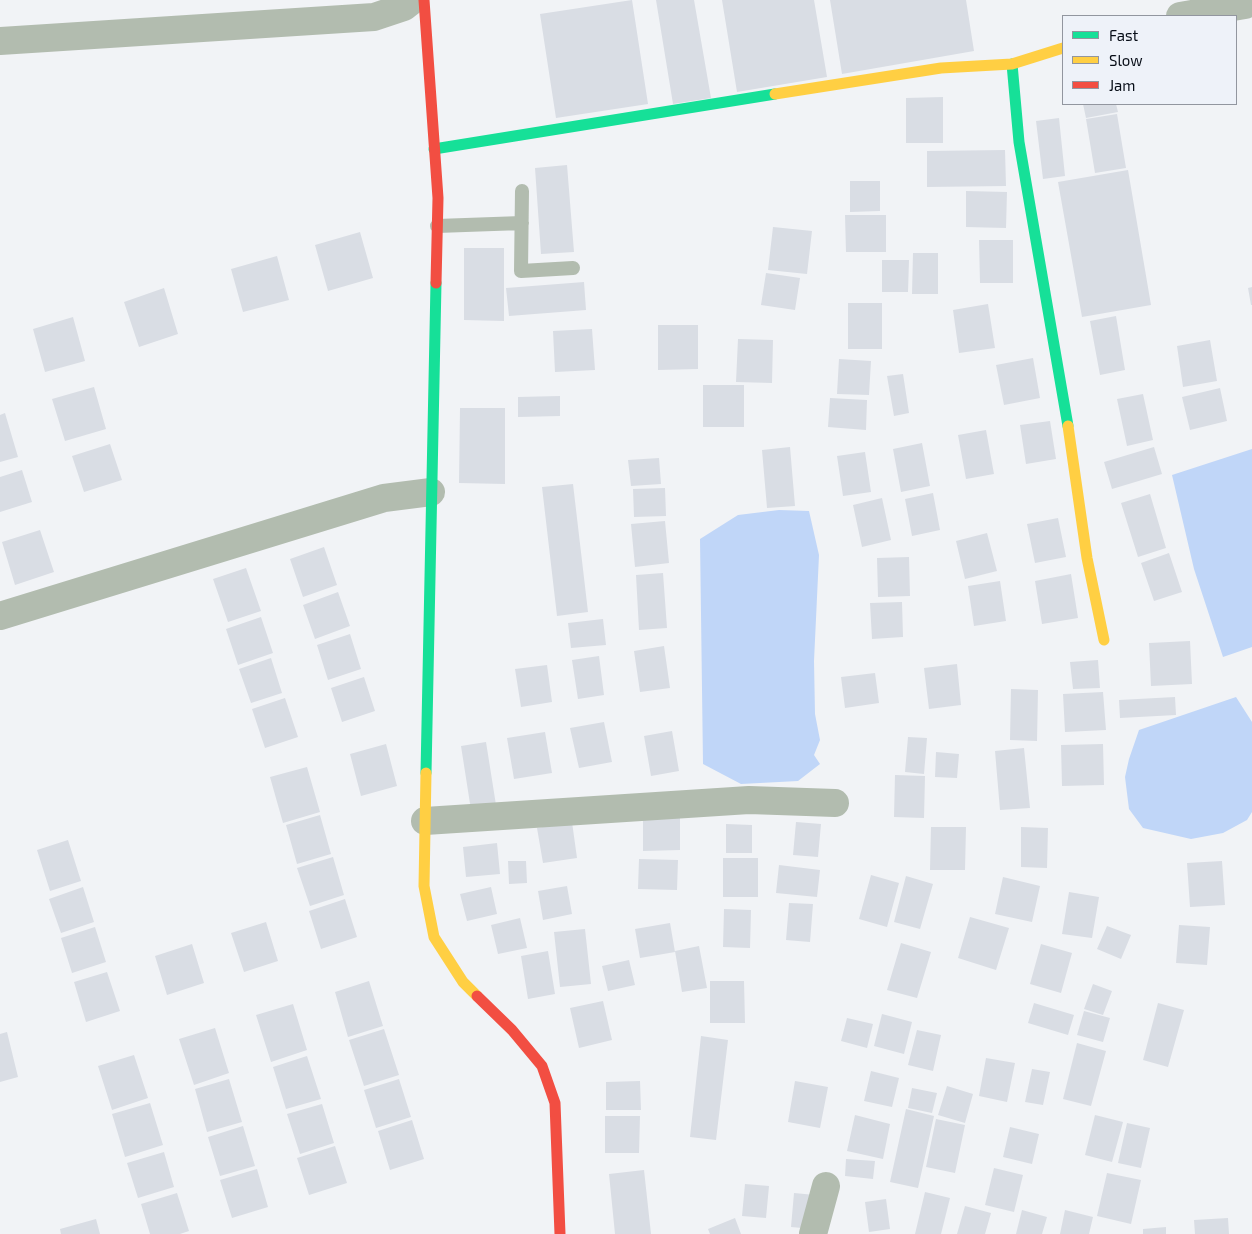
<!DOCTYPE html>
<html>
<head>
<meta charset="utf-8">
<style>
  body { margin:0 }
  #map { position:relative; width:1252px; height:1234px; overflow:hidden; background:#f1f3f6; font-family:"Exo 2",sans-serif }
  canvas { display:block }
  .legend { position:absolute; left:1062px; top:15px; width:175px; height:90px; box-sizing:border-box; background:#eef2f9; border:1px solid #92969f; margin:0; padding:6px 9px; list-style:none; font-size:15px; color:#070d17 }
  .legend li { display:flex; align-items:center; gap:10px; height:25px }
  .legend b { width:25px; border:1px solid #92969f }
</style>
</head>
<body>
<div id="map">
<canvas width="1252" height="1234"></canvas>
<ul class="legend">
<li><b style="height:6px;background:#16e098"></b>Fast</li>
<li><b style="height:6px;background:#ffcf43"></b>Slow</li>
<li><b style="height:6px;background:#f24e42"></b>Jam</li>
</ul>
</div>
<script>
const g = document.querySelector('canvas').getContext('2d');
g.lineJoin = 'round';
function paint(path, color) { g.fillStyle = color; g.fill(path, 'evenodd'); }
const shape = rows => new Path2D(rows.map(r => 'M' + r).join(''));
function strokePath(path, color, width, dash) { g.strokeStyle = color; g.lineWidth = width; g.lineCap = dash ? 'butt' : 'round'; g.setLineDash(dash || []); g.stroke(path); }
paint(shape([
  [1252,449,1252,647,1223,657,1194,569,1172,475],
  [779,510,809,511,819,555,814,661,815,714,820,740,814,755,820,764,798,781,741,784,703,764,700,539,738,515],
  [1236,697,1252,722,1252,812,1247,820,1223,833,1191,839,1143,828,1129,809,1125,777,1129,759,1139,730]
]), '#c0d6f8');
paint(shape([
  [632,0,648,104,556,118,540,14],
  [656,0,694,0,711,98,673,104],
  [722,0,814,0,827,77,737,92],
  [830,0,966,0,974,51,842,74],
  [943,97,943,143,906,143,906,98],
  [1083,104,1116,104,1118,112,1086,118],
  [1117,114,1126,168,1095,173,1086,119],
  [1059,118,1065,176,1043,179,1036,121],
  [1005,150,1006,186,927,187,927,151],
  [567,165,574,252,541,254,535,168],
  [1128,170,1151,305,1082,317,1058,182],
  [850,181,880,181,880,211,850,212],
  [966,191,1007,192,1006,228,966,227],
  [845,215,886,215,886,252,846,252],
  [773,227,812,231,807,274,768,270],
  [360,232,373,278,328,291,315,245],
  [979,240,1013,240,1013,283,980,283],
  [464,248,504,248,504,321,464,320],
  [913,253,938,253,938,294,912,294],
  [277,256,289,300,243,312,231,269],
  [882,260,909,260,908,292,882,292],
  [766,273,800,278,795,310,761,305],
  [584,282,586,310,509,316,506,288],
  [1252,287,1252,305,1251,305,1248,288],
  [164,288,178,334,139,347,124,302],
  [848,303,882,303,882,349,848,349],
  [988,304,995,348,959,353,953,310],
  [1116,316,1125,370,1100,375,1090,321],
  [73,317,85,361,45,372,33,329],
  [658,325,698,325,698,369,658,370],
  [592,329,595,370,555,372,553,331],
  [738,339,773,340,772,383,736,382],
  [1210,340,1217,381,1183,387,1177,346],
  [1033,358,1040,398,1004,405,996,365],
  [839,359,871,361,869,395,837,394],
  [903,374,909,413,894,416,887,376],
  [703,385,744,385,744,427,703,427],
  [94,387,106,429,65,441,52,399],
  [1220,388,1227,421,1190,430,1182,397],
  [1143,394,1153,440,1127,446,1117,399],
  [560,396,560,416,518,417,518,397],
  [830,398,867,400,866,430,828,427],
  [460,408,505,408,505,484,459,483],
  [5,413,18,457,0,462,0,415],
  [1050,421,1056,459,1026,464,1020,425],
  [986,430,994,474,966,479,958,435],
  [922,443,930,486,901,492,893,449],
  [110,444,122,480,84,492,72,456],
  [790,447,795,506,767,508,762,450],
  [1154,447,1162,474,1112,489,1104,462],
  [865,452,871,492,843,496,837,456],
  [659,458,661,484,631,486,628,460],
  [22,470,32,502,0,512,0,477],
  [573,484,588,612,557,616,542,487],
  [665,488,666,516,634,517,633,489],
  [933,493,940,530,912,536,905,499],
  [1150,494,1166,548,1138,557,1121,503],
  [882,498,891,540,862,547,853,505],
  [1058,518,1066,557,1035,563,1027,524],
  [665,521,669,563,635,567,631,524],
  [40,530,54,572,15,585,2,542],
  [987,533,997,571,965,579,956,541],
  [324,547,337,585,303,597,290,559],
  [1169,553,1182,592,1154,601,1141,563],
  [909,557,910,596,878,597,877,558],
  [246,568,261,611,228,622,213,579],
  [663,573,667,628,639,630,636,575],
  [1071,574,1078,618,1042,624,1035,581],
  [1000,581,1006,621,974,626,968,586],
  [338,592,350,626,315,639,303,605],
  [902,602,903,637,872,639,870,603],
  [261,617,273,653,238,665,226,629],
  [603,619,606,645,571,648,568,623],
  [350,634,361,669,328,680,317,645],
  [1190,641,1192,684,1151,686,1149,643],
  [664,646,670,688,640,692,634,651],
  [599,656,604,695,578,699,572,660],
  [271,658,282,693,251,703,239,669],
  [1098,660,1100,688,1073,689,1070,662],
  [957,664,961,705,929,709,924,668],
  [547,665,552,702,521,707,515,669],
  [875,673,879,703,845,708,841,677],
  [364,677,375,711,342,722,331,688],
  [1011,689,1038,690,1037,741,1010,740],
  [1103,692,1106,730,1065,732,1063,694],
  [1175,697,1176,715,1120,718,1119,700],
  [285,698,298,737,265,748,252,709],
  [604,722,612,762,579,768,570,728],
  [672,731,679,771,651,776,644,736],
  [545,732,552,773,514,779,507,738],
  [908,737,927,738,924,774,905,772],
  [486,742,496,805,471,810,461,746],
  [386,744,397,786,361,796,350,754],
  [1103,744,1104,785,1062,786,1061,745],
  [1024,748,1030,808,1000,810,995,751],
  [936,752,959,754,957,778,935,777],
  [307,767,320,812,283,823,270,777],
  [895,775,925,776,924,818,894,817],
  [320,815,331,854,297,864,286,825],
  [643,815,680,815,680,850,643,851],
  [572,822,577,858,543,863,537,828],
  [796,822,821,824,818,857,793,855],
  [726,824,752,825,752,853,726,853],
  [931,827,966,827,965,870,930,870],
  [1021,827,1048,828,1047,868,1021,867],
  [68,840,81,881,50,891,37,850],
  [497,843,500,874,466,877,463,847],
  [333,857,344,895,310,906,297,868],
  [723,858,758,858,758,897,723,897],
  [639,859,678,860,677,890,638,889],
  [508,861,526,861,527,883,509,884],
  [1222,861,1225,905,1190,907,1187,863],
  [779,865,820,870,817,897,776,893],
  [871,875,899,883,887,927,859,919],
  [906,876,933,884,920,929,894,922],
  [1003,877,1040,886,1032,922,995,914],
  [567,886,572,914,543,920,538,891],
  [83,887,94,922,61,933,49,899],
  [491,887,497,914,467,921,460,894],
  [1069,892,1099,897,1092,938,1062,934],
  [345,899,357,937,321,949,309,911],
  [789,903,813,904,810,942,786,940],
  [724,909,751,910,750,948,723,947],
  [970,917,1009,928,996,970,958,958],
  [520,918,527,948,498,954,491,925],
  [266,922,278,961,244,972,231,933],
  [670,923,675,952,640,958,635,929],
  [1179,925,1210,927,1207,965,1176,963],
  [1107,926,1131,935,1121,959,1097,949],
  [95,927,106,962,72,973,61,938],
  [585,929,591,984,560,987,554,932],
  [901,943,931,952,917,998,887,990],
  [192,944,204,983,167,995,155,956],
  [1041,944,1072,953,1061,993,1030,984],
  [699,946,707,988,682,992,675,951],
  [548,951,555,994,528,999,521,956],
  [629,960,635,985,608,991,602,966],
  [107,972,120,1011,86,1022,74,982],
  [369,981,383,1026,348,1037,335,992],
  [710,981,744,981,745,1023,710,1023],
  [1093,984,1112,991,1103,1015,1084,1009],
  [603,1001,612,1040,579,1048,570,1008],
  [1034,1003,1074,1015,1068,1035,1028,1023],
  [1158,1003,1184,1010,1168,1067,1143,1060],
  [293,1004,307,1050,271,1062,256,1015],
  [1084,1011,1110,1018,1103,1042,1077,1035],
  [882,1014,912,1022,904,1054,874,1046],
  [847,1018,873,1024,867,1048,841,1041],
  [215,1028,229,1073,194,1085,179,1039],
  [384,1029,399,1075,364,1086,349,1040],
  [917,1030,941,1035,933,1071,908,1065],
  [7,1032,18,1077,0,1082,0,1034],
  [701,1036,728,1040,716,1140,690,1137],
  [1077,1043,1106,1051,1091,1106,1063,1099],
  [134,1055,148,1098,112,1110,98,1066],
  [307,1056,321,1099,286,1109,273,1067],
  [986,1058,1015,1063,1007,1102,979,1096],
  [1032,1069,1050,1072,1043,1105,1025,1102],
  [871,1071,899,1078,892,1107,864,1101],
  [229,1079,242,1122,207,1132,195,1089],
  [399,1079,411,1117,376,1128,364,1090],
  [640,1081,641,1110,606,1110,606,1082],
  [795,1081,828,1087,820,1128,788,1122],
  [947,1086,973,1094,965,1123,938,1115],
  [912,1088,937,1093,932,1113,908,1108],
  [150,1103,163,1145,125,1157,112,1114],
  [322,1104,334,1143,300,1154,287,1114],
  [906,1109,934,1116,918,1188,890,1182],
  [855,1115,890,1124,883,1159,847,1151],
  [1095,1115,1123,1122,1112,1162,1085,1155],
  [605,1116,640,1116,639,1153,605,1153],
  [936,1119,965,1125,955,1173,926,1167],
  [412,1120,424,1159,390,1170,378,1131],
  [1127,1123,1150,1128,1141,1168,1118,1163],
  [243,1126,255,1166,220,1176,208,1137],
  [1010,1127,1039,1134,1032,1164,1003,1157],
  [335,1146,347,1183,309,1195,297,1158],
  [164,1152,174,1187,138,1198,127,1163],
  [846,1159,875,1161,873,1179,845,1176],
  [994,1168,1023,1175,1014,1212,985,1205],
  [257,1169,268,1207,232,1218,220,1180],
  [644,1170,651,1234,615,1234,609,1174],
  [1107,1173,1141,1180,1131,1224,1097,1216],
  [745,1184,769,1186,766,1218,742,1216],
  [925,1192,950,1198,941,1234,915,1234],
  [177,1193,189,1231,180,1234,150,1234,141,1204],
  [794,1193,815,1195,813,1229,791,1227],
  [886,1199,890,1229,869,1232,865,1202],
  [965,1206,991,1213,985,1234,957,1234],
  [1022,1210,1047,1217,1042,1234,1016,1234],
  [1065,1210,1093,1217,1089,1234,1060,1234],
  [735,1218,741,1234,710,1234,708,1229],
  [1228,1218,1229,1234,1195,1234,1194,1220],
  [96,1219,100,1234,61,1234,60,1229],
  [1166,1227,1166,1234,1143,1234,1143,1229]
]), '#d9dde4');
strokePath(shape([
  [522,191,521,271,573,268],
  [437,226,522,223]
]), '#b2bcaf', 14);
strokePath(shape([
  [1180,16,1245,5,1252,1],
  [0,41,374,17,404,7,413,0],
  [0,616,384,498,431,492],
  [425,821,749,800,835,803],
  [813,1234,826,1186]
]), '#b2bcaf', 28);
strokePath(shape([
  [1012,64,1019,142,1068,426],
  [434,149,775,94],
  [426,773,436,283]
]), '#16e098', 11);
strokePath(shape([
  [775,94,941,68,1012,64,1063,48],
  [1068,426,1087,558,1104,640],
  [426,773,424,886,434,937,463,982,477,996]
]), '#ffcf43', 11);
strokePath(shape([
  [424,0,438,198,436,283],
  [477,996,512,1030,542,1066,555,1103,560,1234]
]), '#f24e42', 11);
</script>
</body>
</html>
